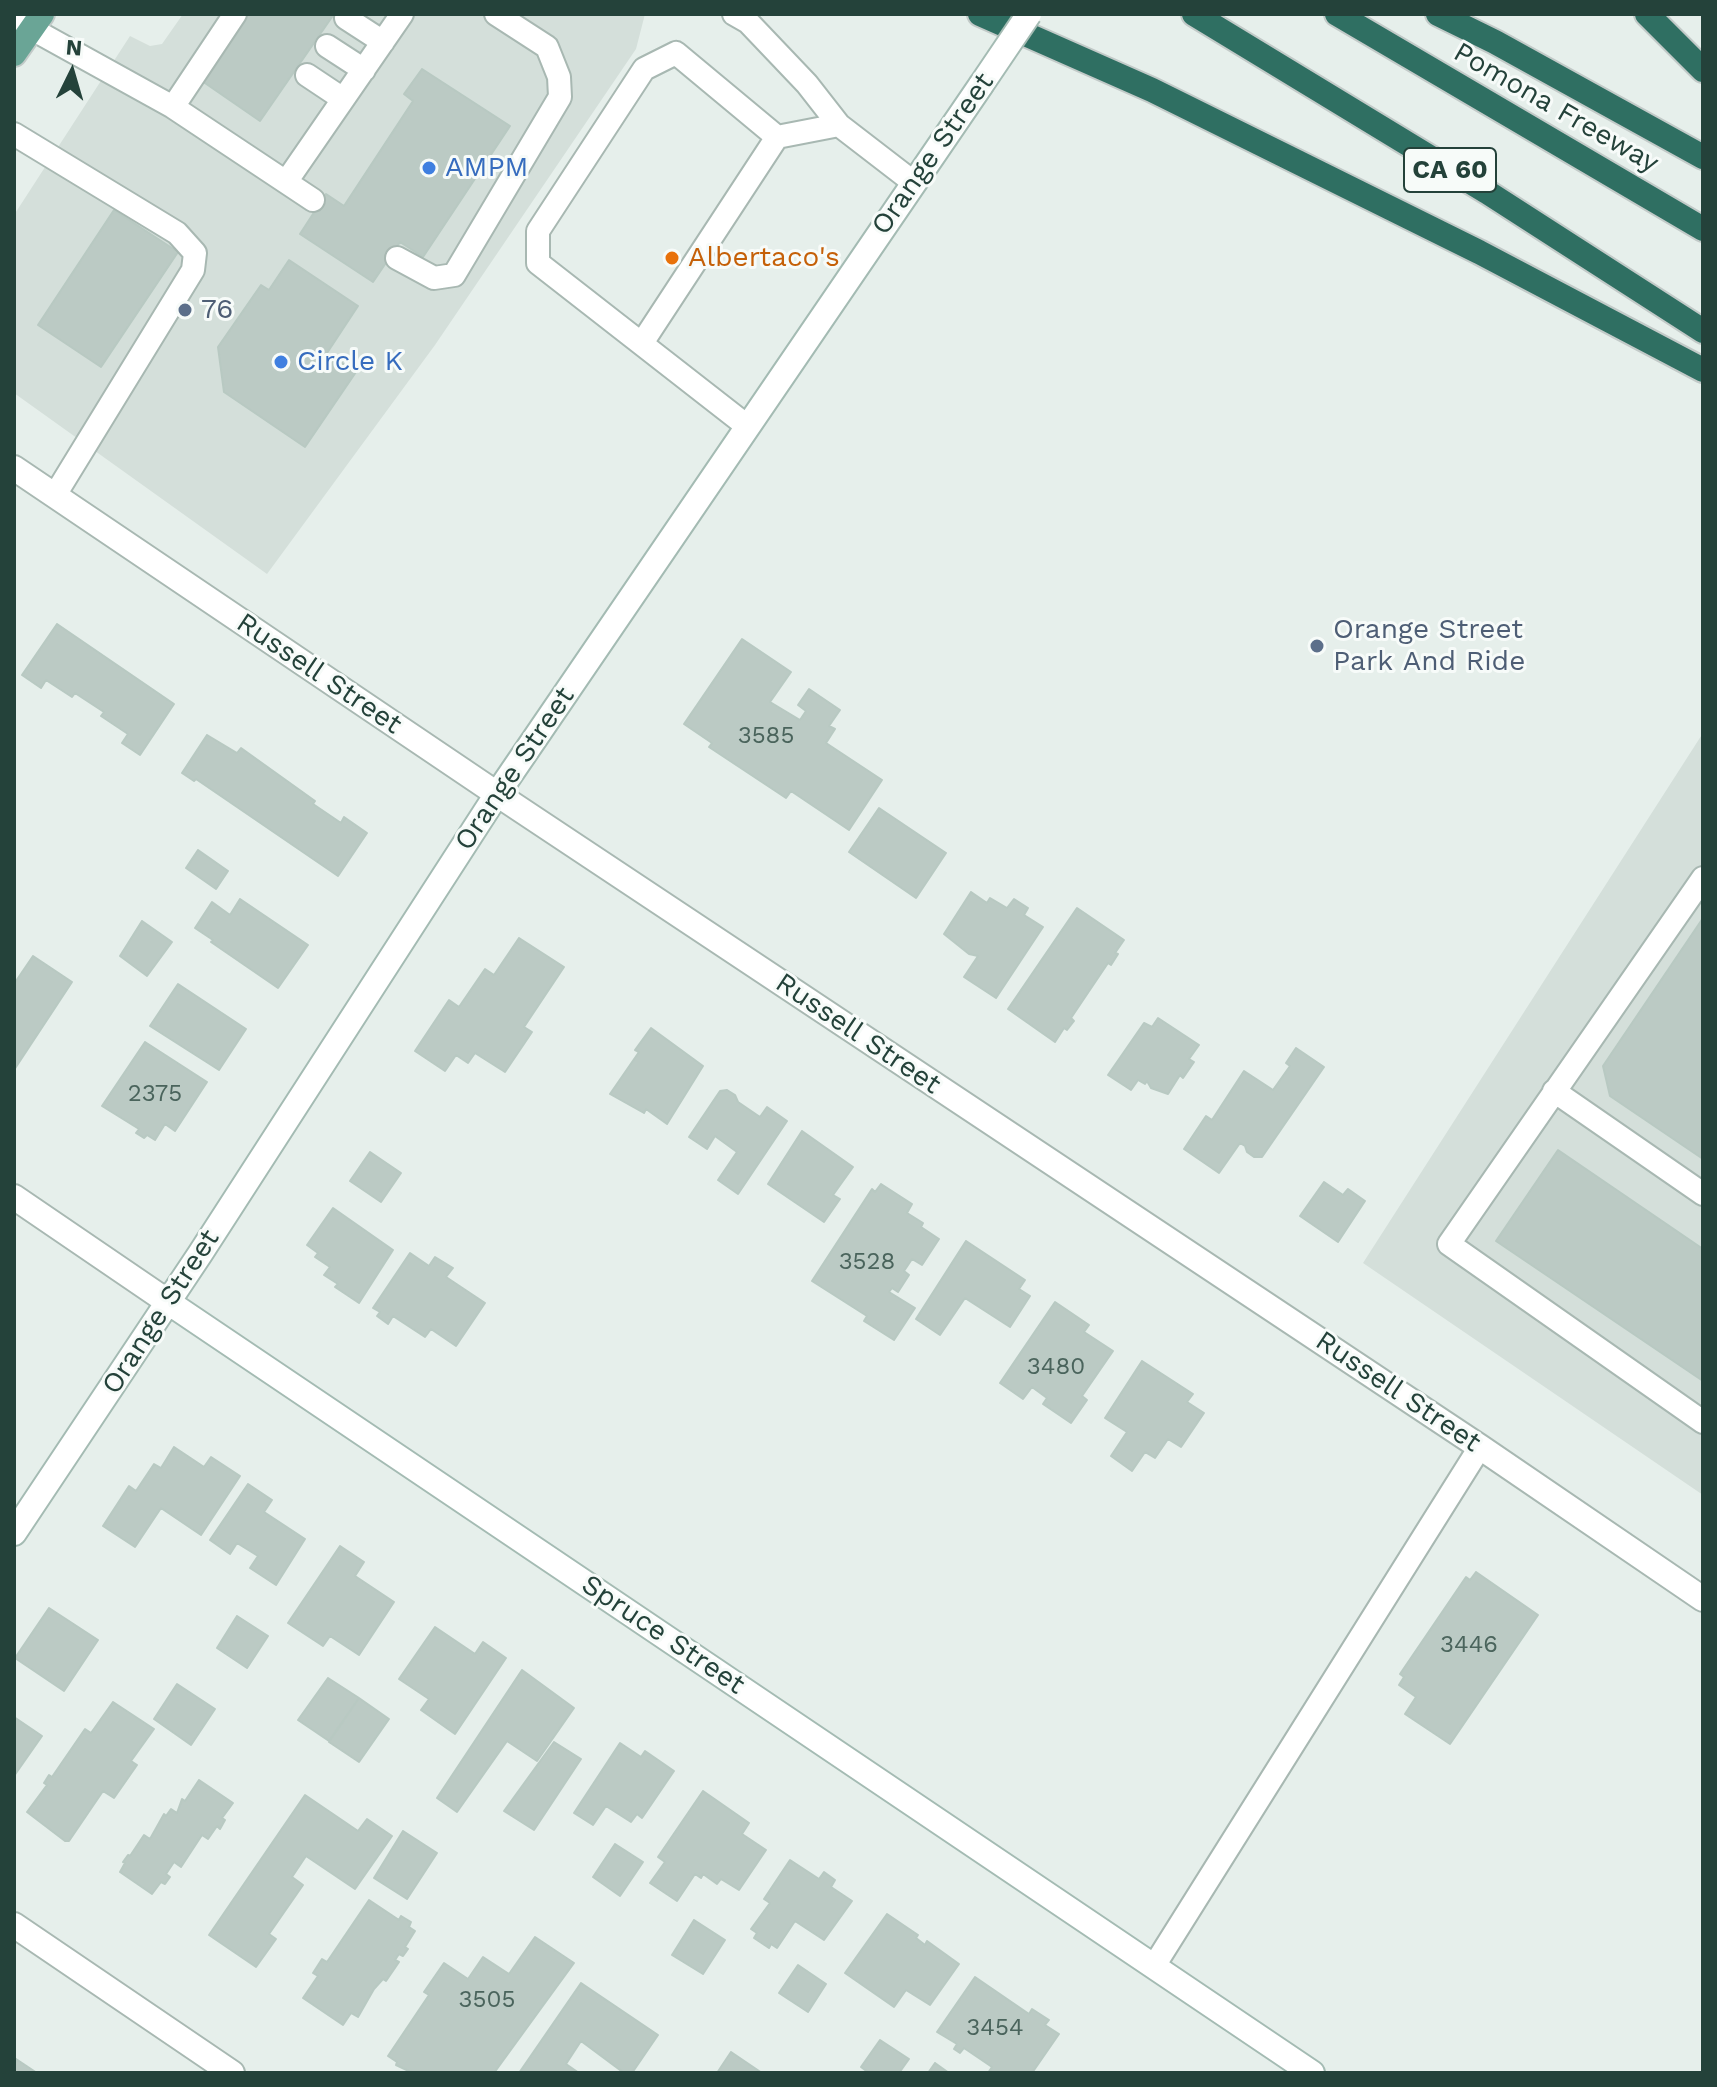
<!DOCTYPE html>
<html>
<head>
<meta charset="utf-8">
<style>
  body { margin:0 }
  #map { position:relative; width:1717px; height:2087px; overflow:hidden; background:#e6efeb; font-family:"Work Sans",sans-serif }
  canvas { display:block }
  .frame { position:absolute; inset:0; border:16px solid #24423a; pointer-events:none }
  .north { position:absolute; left:32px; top:32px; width:80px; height:80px; -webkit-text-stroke:6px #f7fbf9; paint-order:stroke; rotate:5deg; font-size:22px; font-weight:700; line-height:32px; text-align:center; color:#24423a }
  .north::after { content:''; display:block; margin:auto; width:28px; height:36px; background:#24423a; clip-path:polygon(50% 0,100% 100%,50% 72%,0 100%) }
</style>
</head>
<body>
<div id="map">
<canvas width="1717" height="2087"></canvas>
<div class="frame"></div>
<div class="north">N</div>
</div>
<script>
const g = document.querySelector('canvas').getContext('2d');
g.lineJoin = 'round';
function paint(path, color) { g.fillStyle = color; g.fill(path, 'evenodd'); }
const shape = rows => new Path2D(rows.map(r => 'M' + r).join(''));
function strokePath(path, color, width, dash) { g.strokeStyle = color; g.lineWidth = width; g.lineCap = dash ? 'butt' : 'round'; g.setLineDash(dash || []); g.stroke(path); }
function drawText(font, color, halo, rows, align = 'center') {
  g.font = font + ' "Work Sans",sans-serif'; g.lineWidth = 6; g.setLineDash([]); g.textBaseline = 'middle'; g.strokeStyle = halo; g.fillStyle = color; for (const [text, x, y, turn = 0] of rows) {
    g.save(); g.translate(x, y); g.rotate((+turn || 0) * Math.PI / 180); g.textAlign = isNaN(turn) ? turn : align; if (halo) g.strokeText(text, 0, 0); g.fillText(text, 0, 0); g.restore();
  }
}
paint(shape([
  [183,14,645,14,636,49,435,345,267,574,14,393,14,215,130,36,150,46,162,44],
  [1703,733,1703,1495,1363,1263]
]), '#d4dfda');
const building = shape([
  [247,14,334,14,260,121,202,81,247,14],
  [422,69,510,126,423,257,400,242,373,282,300,234,326,194,344,206,413,101,404,94,422,69],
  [114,210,178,252,101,367,38,325,114,210],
  [289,260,358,306,327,353,356,372,305,447,224,392,218,347,261,285,269,290,289,260],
  [57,624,174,704,140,755,122,743,128,734,101,716,104,712,75,693,72,697,46,680,41,688,22,675,57,624],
  [742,639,791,672,770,702,800,720,806,711,798,705,809,689,840,710,829,726,835,729,826,743,882,780,849,830,791,791,786,798,709,747,712,743,684,724,742,639],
  [207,735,237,753,241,748,315,801,313,804,341,823,344,817,367,833,338,876,196,779,194,781,182,773,207,735],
  [879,808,946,853,916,898,849,852,879,808],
  [198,850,228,871,216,889,186,868,198,850],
  [971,892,987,903,990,898,1007,908,1014,899,1028,908,1024,915,1043,927,996,998,964,977,978,956,969,954,944,934,971,892],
  [240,899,308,945,278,988,211,942,213,940,195,928,212,902,230,915,240,899],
  [1077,908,1124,940,1115,953,1118,954,1111,965,1108,963,1071,1018,1074,1021,1067,1030,1064,1028,1055,1042,1008,1009,1077,908],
  [1703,918,1703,1159,1610,1096,1603,1066,1703,918],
  [142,921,172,942,147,976,120,956,142,921],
  [519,938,564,967,524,1027,532,1032,505,1072,475,1053,468,1063,456,1055,445,1071,415,1051,449,1000,459,1007,485,969,494,975,519,938],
  [33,956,72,982,14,1070,14,984,33,956],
  [178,984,246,1029,219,1070,150,1026,178,984],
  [1158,1018,1199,1045,1189,1059,1194,1062,1183,1078,1180,1075,1168,1094,1151,1088,1147,1081,1145,1084,1138,1080,1131,1090,1108,1075,1144,1023,1152,1027,1158,1018],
  [651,1028,703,1066,667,1124,646,1109,644,1113,610,1094,639,1052,635,1050,651,1028],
  [145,1042,207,1082,175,1131,165,1124,155,1140,147,1135,144,1138,136,1133,139,1129,102,1106,145,1042],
  [1296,1048,1324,1067,1262,1157,1254,1157,1247,1152,1245,1146,1240,1143,1219,1173,1184,1149,1206,1116,1212,1120,1244,1071,1273,1090,1290,1066,1286,1063,1296,1048],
  [727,1090,735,1095,738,1102,760,1117,767,1107,787,1121,738,1194,718,1180,737,1152,715,1136,707,1149,689,1137,720,1091,727,1090],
  [802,1131,853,1167,833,1195,840,1199,824,1222,768,1184,802,1131],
  [1558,1150,1703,1249,1703,1381,1496,1241,1558,1150],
  [370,1152,401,1173,381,1202,350,1181,370,1152],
  [1324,1182,1343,1195,1348,1189,1365,1201,1338,1242,1300,1216,1324,1182],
  [881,1184,912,1204,907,1213,923,1223,921,1227,939,1239,922,1265,912,1259,904,1271,909,1275,898,1292,892,1288,889,1292,915,1308,894,1340,864,1321,867,1316,812,1281,872,1189,875,1192,881,1184],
  [333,1208,393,1250,359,1303,335,1287,338,1284,324,1275,330,1267,315,1257,318,1253,307,1245,333,1208],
  [966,1241,1025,1280,1019,1289,1030,1296,1010,1327,965,1298,940,1335,916,1319,966,1241],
  [410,1253,429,1266,435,1257,453,1268,446,1277,485,1303,456,1346,431,1329,425,1337,393,1316,388,1324,377,1316,380,1312,373,1308,410,1253],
  [1055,1302,1089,1325,1084,1332,1113,1351,1082,1396,1087,1400,1071,1423,1043,1404,1047,1398,1032,1387,1023,1399,1000,1383,1055,1302],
  [1142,1361,1193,1394,1187,1402,1204,1413,1181,1447,1168,1439,1155,1458,1145,1452,1132,1471,1111,1456,1127,1432,1105,1418,1142,1361],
  [174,1447,204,1467,211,1457,240,1476,201,1535,161,1508,135,1547,103,1526,129,1486,136,1491,154,1464,161,1468,174,1447],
  [248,1484,272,1500,264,1512,305,1539,276,1585,250,1568,258,1556,237,1543,230,1554,210,1540,248,1484],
  [340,1546,364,1562,355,1576,394,1602,359,1655,330,1636,323,1646,288,1623,340,1546],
  [1476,1572,1538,1615,1450,1744,1405,1714,1416,1697,1399,1685,1404,1677,1400,1674,1466,1577,1470,1580,1476,1572],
  [49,1608,98,1640,64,1691,15,1658,49,1608],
  [237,1616,268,1636,247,1668,217,1648,237,1616],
  [435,1627,475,1654,483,1642,506,1658,455,1734,421,1710,429,1699,399,1679,435,1627],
  [522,1670,574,1708,537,1761,507,1741,457,1812,437,1798,522,1670],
  [328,1678,359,1698,329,1741,298,1720,328,1678],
  [177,1684,215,1709,191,1745,154,1719,177,1684],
  [359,1698,389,1719,359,1762,329,1742,359,1698],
  [113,1702,154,1729,131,1761,137,1765,114,1798,103,1791,69,1841,65,1841,27,1812,47,1785,44,1783,49,1775,52,1777,85,1729,91,1733,113,1702],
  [14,1717,42,1736,14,1776,14,1717],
  [554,1742,581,1759,534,1830,504,1811,554,1742],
  [620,1743,641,1757,645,1751,674,1771,642,1818,637,1814,631,1822,606,1806,593,1825,574,1813,620,1743],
  [199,1780,233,1803,222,1818,225,1820,220,1829,217,1826,208,1839,202,1835,181,1867,174,1862,166,1874,170,1877,165,1884,161,1882,152,1894,120,1872,125,1863,123,1862,128,1855,130,1856,144,1835,150,1839,164,1814,166,1816,171,1809,177,1813,182,1799,185,1801,199,1780],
  [703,1791,749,1823,742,1834,766,1850,739,1890,721,1879,717,1884,703,1874,701,1878,695,1874,677,1901,650,1883,665,1862,658,1857,703,1791],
  [305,1795,358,1831,367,1819,392,1836,355,1889,306,1856,292,1877,303,1885,269,1934,276,1939,256,1967,209,1935,305,1795],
  [403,1831,437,1853,407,1899,374,1878,403,1831],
  [615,1844,643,1862,620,1896,593,1877,615,1844],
  [790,1860,819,1879,824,1872,835,1880,831,1887,852,1901,824,1940,795,1921,777,1948,771,1944,769,1948,754,1938,757,1933,751,1929,770,1903,764,1899,790,1860],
  [369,1900,399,1920,401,1916,411,1922,409,1927,415,1931,405,1947,408,1949,403,1956,399,1954,395,1960,399,1962,386,1981,383,1979,374,1989,358,2017,351,2013,343,2025,303,1998,318,1976,313,1973,322,1959,327,1962,369,1900],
  [887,1914,918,1935,916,1938,925,1945,927,1941,959,1964,930,2005,906,1990,894,2007,845,1973,887,1914],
  [694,1920,725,1940,703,1974,672,1955,694,1920],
  [535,1937,574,1963,494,2073,413,2073,396,2065,397,2062,388,2056,429,1995,424,1992,444,1963,468,1979,483,1957,509,1974,535,1937],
  [798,1965,826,1984,808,2012,779,1993,798,1965],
  [975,1977,1029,2014,1032,2009,1049,2020,1045,2025,1059,2034,1032,2073,988,2073,992,2067,964,2048,960,2053,954,2049,957,2044,937,2032,975,1977],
  [581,1983,658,2035,632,2073,624,2073,581,2041,566,2064,579,2073,519,2073,581,1983],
  [880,2040,909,2059,899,2073,869,2073,861,2067,880,2040],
  [731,2052,762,2073,717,2073,731,2052],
  [16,2059,37,2073,14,2073,16,2059],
  [935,2063,949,2073,928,2073,935,2063]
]);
paint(building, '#bbcac4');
strokePath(building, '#b8c9c2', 2);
const lane = shape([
  [734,14,748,22,807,84,839,125,913,182],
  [346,18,383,42],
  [14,19,173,107,313,200],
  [327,46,364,70],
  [307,75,343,99],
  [173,107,235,14],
  [14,134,177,233,195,253,193,270,55,495],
  [286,182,402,14],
  [397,258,434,278,454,275,560,97,559,77,547,47,496,14],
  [642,343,777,137,839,125],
  [747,426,538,263,538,231,644,69,676,53,777,137],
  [1703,878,1449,1244,1703,1422],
  [1554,1091,1703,1194],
  [1154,1966,1480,1447]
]);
const street = shape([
  [14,468,497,794,1480,1447,1703,1599],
  [14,1197,168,1302],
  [14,1925,232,2073]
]);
const secondary = shape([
  [168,1302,1312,2073],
  [14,1533,200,1254,497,794,981,85]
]);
const primary = shape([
  [14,54,42,14]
]);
const highway = shape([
  [980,14,1152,90,1479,252,1703,370],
  [1194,14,1487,192,1703,331],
  [1337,14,1703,229],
  [1438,14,1495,42,1703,157],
  [1647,14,1703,70]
]);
strokePath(lane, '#a8b8b2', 26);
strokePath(street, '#a8b8b2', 28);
strokePath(secondary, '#a4bbb3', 28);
strokePath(primary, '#c2cac8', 28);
strokePath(highway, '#c2cac8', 28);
strokePath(lane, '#fff', 22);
strokePath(street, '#fff', 24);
strokePath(secondary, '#fff', 24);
strokePath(primary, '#6aa596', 24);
strokePath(highway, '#2f6f62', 24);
const secondaryBridge = shape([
  [981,85,1029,14]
]);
strokePath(secondaryBridge, '#a4bbb3', 28, []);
strokePath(secondaryBridge, '#fff', 24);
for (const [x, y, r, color] of [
  [429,168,8,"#3f7fe0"],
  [672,258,8,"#e8710a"],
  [185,310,8,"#5c6f8a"],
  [281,362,8,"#3f7fe0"],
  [1317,646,8,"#5c6f8a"]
]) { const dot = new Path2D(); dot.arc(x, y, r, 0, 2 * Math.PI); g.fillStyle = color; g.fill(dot); strokePath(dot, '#f7fbf9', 3); }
drawText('24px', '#4a645c', null, [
  ["3585",766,736],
  ["2375",155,1094],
  ["3528",867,1262],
  ["3480",1056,1367],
  ["3446",1469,1645],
  ["3505",487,2000],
  ["3454",995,2028]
]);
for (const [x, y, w] of [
  [1450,170,92]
]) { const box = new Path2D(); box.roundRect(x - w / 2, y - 22, w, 44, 6); g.fillStyle = '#f7fbf9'; g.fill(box); strokePath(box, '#24423a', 2); }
drawText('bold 26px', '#24423a', null, [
  ["CA 60",1450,170]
]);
drawText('28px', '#24423a', '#f7fbf9', [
  ["Pomona Freeway",1556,108,30],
  ["Orange Street",933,154,-55],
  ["Russell Street",319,674,34],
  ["Orange Street",515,769,-56],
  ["Russell Street",858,1034,34],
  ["Orange Street",161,1312,-57],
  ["Russell Street",1398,1392,34],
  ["Spruce Street",663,1635,34]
]);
drawText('28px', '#366cbe', '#f7fbf9', [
  ["AMPM",445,168],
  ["Circle K",297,362]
], 'left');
drawText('28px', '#c56008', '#f7fbf9', [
  ["Albertaco's",688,258]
], 'left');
drawText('28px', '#4e5e75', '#f7fbf9', [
  ["76",201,310],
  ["Orange Street",1333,630],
  ["Park And Ride",1333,662]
], 'left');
</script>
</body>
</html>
